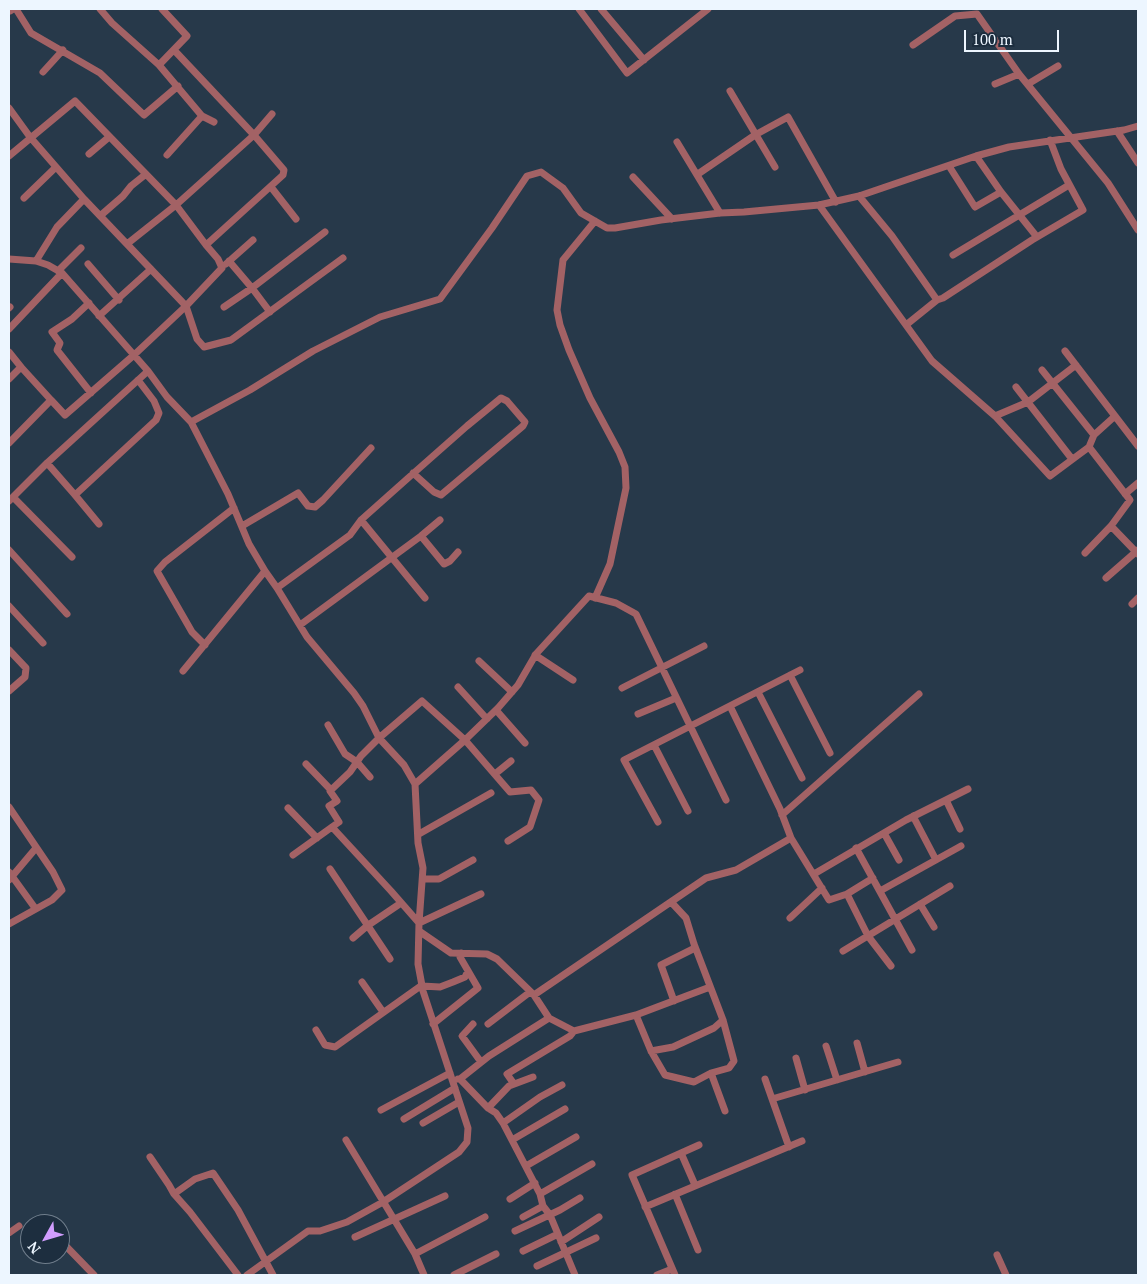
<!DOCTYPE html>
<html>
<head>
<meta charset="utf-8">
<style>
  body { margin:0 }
  #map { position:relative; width:1147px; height:1284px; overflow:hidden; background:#27394a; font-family:"PT Serif",serif }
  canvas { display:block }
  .frame { position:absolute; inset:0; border:10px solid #edf6ff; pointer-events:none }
  .north { position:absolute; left:20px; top:1214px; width:50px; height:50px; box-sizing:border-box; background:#1d2e3f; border:1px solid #707e8c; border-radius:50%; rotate:231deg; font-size:14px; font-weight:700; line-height:20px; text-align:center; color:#edf6ff }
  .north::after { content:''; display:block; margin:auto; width:18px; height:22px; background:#d19dfe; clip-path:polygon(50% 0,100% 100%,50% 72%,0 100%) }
  .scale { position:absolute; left:964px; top:30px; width:95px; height:22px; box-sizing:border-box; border:2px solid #edf6ff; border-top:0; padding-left:6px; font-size:15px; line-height:18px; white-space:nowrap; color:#edf6ff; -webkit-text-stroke:4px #1d2e3f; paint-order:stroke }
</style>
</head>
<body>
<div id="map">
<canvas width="1147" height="1284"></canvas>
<div class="frame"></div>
<div class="north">N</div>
<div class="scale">100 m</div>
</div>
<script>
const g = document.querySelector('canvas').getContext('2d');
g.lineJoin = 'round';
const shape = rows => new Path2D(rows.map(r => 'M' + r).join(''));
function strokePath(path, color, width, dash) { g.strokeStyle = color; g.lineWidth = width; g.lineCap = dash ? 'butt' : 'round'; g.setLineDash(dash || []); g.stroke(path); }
strokePath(shape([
  [16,9,31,33,100,73,144,115,178,86],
  [100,9,112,23,159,65,187,36,162,9],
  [579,9,627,73,708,9],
  [601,9,644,60],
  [9,10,10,11,13,9],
  [913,45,955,16,977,14,1019,74,1108,183,1138,230],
  [159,65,202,116,214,122],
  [43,72,63,50],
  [995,84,1019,74],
  [1028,84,1058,66],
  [730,91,775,167],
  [9,108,30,137,84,199],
  [1117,131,1138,163],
  [677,142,720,213],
  [89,154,109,137],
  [167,155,202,116],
  [9,156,75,101,176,205,206,245],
  [976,156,1001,192,1037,237],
  [949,166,975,207,1001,192],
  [698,174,755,135,788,117,836,202],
  [633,177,672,219],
  [271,187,296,219],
  [859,196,892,236,937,300],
  [24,198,56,167],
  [819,205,932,361,995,416,1050,476,1089,447,1094,435,1115,416,1138,446],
  [100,216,123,196,131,186,146,174],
  [595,221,563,260,557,310,560,325,569,350,590,398,619,452,625,467,626,488,610,564,595,598],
  [127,244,176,205,254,135,272,114],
  [953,255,1069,185],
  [9,259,36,261,48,265,62,273,148,371,167,397,191,422,228,494,249,544,265,571,277,588,307,637,354,693,363,706,379,738,404,765,415,784,418,843,423,868,419,923,418,964,423,991,468,1128,467,1142,459,1152,383,1202,347,1222,320,1231,308,1231,247,1275],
  [36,261,57,227,84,199,186,306,197,339,204,347,231,340,343,258],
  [229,261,252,288,325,232],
  [88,264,119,300],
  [226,264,253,240],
  [58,271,81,248],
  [89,303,72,319,52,332,60,343,57,350,91,393],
  [224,307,252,288,270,312],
  [9,308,10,307],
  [99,316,151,269],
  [906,325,937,300,943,298,1032,240,1083,210,1061,169,1050,140],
  [9,329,62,273],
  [1065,351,1115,416],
  [9,352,21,367],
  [1042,370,1094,435],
  [9,379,21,367,51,400],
  [1016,387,1072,459],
  [995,416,1028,402,1076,365],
  [191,422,250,390,313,351,380,317,440,299,492,228,527,176,541,172,563,188,581,213,607,228,615,228,661,220,720,213,744,212,819,205,859,196,976,156,1009,147,1124,130,1138,126],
  [9,443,51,400,65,415,134,355,186,306,222,268,218,259,206,245,283,175,284,170,254,135,174,50],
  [47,463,75,495,156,420,159,413,154,401,138,380],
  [1125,494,1138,483],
  [75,495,99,524],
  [13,497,72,557],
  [9,501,47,463,148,371],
  [361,520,425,598],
  [242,526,298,493,308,506,315,507,323,500,371,448],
  [1111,526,1138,554],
  [421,536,444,564,450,561,458,552],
  [9,550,67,614],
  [1085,553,1111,526,1130,500,1089,447],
  [1106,578,1138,550],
  [277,588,350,535,361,520,407,479,467,426,501,398,507,401,525,422,523,426,441,495,434,492,413,473],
  [1132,604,1138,598],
  [9,606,43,643],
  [300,625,421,536,440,520],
  [205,645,192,632,157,571,165,562,234,508],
  [9,650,26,668,25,677,9,691],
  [535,655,573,680],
  [479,661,512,692],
  [183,671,265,571],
  [790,675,830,753],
  [458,687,487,719],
  [622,688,704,646],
  [758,692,802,778],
  [730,706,780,809,791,838,829,900,847,894,873,878],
  [496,710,525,743],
  [638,714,676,698],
  [328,725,345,754,357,762,370,777],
  [654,745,688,811],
  [306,764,331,790],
  [495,774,511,761],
  [415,784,465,740,422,701,379,738,361,756,350,772,330,791,337,801,329,806,339,822,332,827,391,891,419,923,481,894],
  [946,800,960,829],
  [9,807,53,872,62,890,52,900,9,924],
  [288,808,317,838],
  [782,815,919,694],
  [913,816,936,860],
  [658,822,624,760,800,670],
  [884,833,899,860],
  [419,834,491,793],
  [508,841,530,827,539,800,531,790,510,792,465,740,498,708,518,685,536,654,589,596,616,603,636,614,726,800],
  [856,848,912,950],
  [293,855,332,827],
  [330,869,390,959],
  [9,872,35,908],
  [814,874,906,820,968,789],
  [423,879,439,879,473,860],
  [9,880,36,848],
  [880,891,961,846],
  [847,894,868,936,891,966],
  [920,904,934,927],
  [790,918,822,888],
  [419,931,451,953,487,954,497,959,534,995,549,1018,489,1056,460,1079],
  [353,938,367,926,401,903],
  [843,951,950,886],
  [362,982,383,1012],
  [422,986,440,987,453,982,465,977,468,971],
  [534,995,706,878,736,870,791,838],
  [674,1001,661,965,695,948],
  [636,1015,651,1051,665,1075,694,1082,711,1073,729,1068,734,1061,723,1020,694,944,686,918,672,903],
  [549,1018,574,1031],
  [433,1024,478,988,460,957,461,953],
  [473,1024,462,1036,481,1062],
  [488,1024,530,992],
  [316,1030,325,1045,335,1047,422,985],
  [857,1043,865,1072],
  [826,1046,837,1080],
  [651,1051,673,1047,714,1028,723,1020],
  [796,1058,805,1090],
  [711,1073,725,1111],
  [458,1079,460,1079,488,1108,496,1113,503,1123,540,1194,543,1206,550,1215,575,1275],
  [765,1079,789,1147],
  [514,1084,507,1074,570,1036,574,1031,636,1015,710,987],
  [772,1099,898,1062],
  [488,1108,509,1086,533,1077],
  [381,1110,450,1073],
  [404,1119,455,1088],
  [423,1123,459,1102],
  [503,1123,540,1097,562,1085],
  [346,1140,415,1254,424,1275],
  [512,1140,565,1109],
  [681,1153,695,1185],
  [150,1157,169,1185,174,1194,190,1212,238,1275],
  [526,1166,576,1137],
  [174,1194,195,1179,213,1173,238,1210,273,1275],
  [540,1194,592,1164],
  [675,1194,698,1250],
  [510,1199,535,1183],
  [645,1207,802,1141],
  [523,1217,543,1206],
  [41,1220,45,1224],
  [515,1231,560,1210,580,1198],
  [9,1233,19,1226],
  [355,1237,445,1196],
  [60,1240,94,1275],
  [561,1242,599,1217],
  [523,1251,558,1234],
  [415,1254,485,1217],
  [997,1255,1006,1275],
  [537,1266,596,1238],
  [454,1275,496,1254],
  [657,1275,672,1269],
  [675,1275,632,1175,699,1145]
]), '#a36265', 7);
</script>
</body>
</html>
